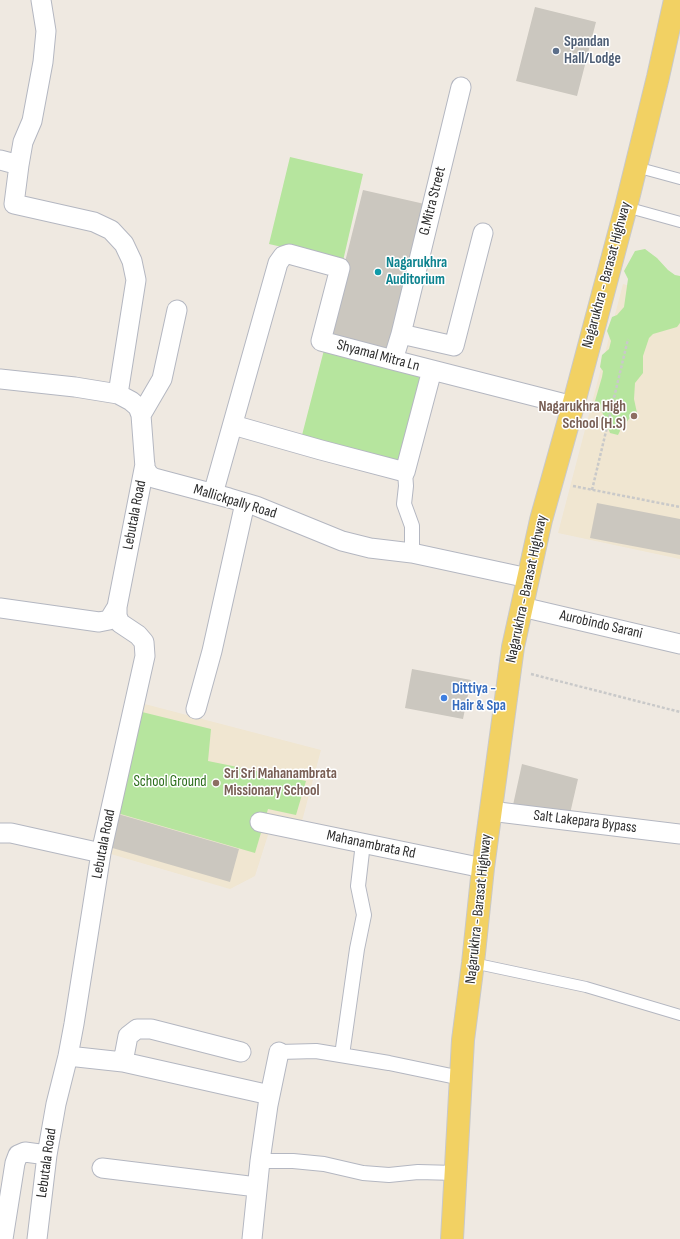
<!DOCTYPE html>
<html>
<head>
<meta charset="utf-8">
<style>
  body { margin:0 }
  canvas { display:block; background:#efe9e1 }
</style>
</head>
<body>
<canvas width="680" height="1239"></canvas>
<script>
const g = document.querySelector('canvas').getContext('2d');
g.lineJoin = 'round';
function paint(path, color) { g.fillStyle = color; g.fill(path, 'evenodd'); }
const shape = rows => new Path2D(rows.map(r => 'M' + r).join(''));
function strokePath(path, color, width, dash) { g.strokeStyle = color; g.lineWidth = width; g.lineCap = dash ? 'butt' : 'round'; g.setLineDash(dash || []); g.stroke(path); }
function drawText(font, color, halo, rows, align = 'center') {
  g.font = font + ' "Sofia Sans Condensed",sans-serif'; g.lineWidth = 3; g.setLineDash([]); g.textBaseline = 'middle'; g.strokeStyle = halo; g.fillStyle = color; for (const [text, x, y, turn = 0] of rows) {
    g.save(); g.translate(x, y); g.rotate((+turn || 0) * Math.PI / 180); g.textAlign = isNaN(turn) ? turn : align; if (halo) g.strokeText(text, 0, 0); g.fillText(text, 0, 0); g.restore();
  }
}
paint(shape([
  [623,284,680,300,680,559,558,533],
  [137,702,321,750,302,821,274,816,255,876,230,889,104,852]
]), '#f0e6d1');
paint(shape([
  [290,157,363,174,343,261,269,244],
  [645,249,657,258,668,270,675,275,680,276,680,323,677,327,653,334,649,338,643,356,643,373,635,383,634,399,637,413,632,415,625,424,619,427,620,431,618,435,610,433,603,414,595,401,602,377,603,371,600,367,602,355,609,349,611,341,607,331,612,317,617,315,624,307,628,279,624,271,635,251],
  [324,350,424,376,401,465,301,439],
  [142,712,211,729,208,761,306,781,296,815,268,809,255,853,117,813]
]), '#b6e59e');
paint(shape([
  [535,7,596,22,577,96,516,81],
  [363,190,429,205,391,355,326,338],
  [597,503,680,519,680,555,590,538],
  [412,669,471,680,463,719,405,708],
  [522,764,578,779,569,818,513,805],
  [118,814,239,849,230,882,109,847]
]), '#cbc7bf');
const service = shape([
  [636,167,680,179],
  [626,207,680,222],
  [473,963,586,987,680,1015]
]);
const pedestrian = shape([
  [405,472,406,486,404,504,412,526,412,553],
  [279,1052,316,1051,389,1063,461,1078],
  [342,1055,357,949,364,915,358,886,363,843],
  [260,1161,293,1161,324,1164,363,1173,389,1175,418,1172,456,1173]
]);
const minor = shape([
  [0,160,19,165,14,204,94,222,111,230,124,244,132,261,136,280,118,394],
  [19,165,23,142,32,121,43,62,46,31,41,0],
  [401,334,454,346,483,233],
  [393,360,401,334,461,87],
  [0,379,75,387,118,394,131,401,138,407,141,415,145,468,149,475,154,478,229,498,256,506,342,541,370,548,412,553,528,578],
  [141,415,162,379,177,310],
  [233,425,321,450,405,472,432,370],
  [213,494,278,263,283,256,289,254,340,268,321,341,393,360,573,406],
  [522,607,680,644],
  [0,608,99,622,109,620,117,607],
  [196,709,212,651,245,503],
  [490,811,680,834],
  [260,822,483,868],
  [0,833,11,833,101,853],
  [68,1056,123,1062,270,1095],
  [123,1062,128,1036,137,1029,151,1029,241,1052],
  [102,1168,257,1187],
  [3,1239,15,1163,18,1155,25,1152,47,1155],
  [37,1239,47,1155,56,1104,68,1056,74,1024,101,853,145,656,144,642,138,635,120,623,117,616,117,607,145,464],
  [252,1239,260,1161,268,1105,279,1052]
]);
const primary = shape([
  [452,1239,463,1040,473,963,483,868,513,647,541,520,576,395,626,207,658,77,675,0]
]);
strokePath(service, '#b4b7c1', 12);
strokePath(pedestrian, '#b4b7c1', 16);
strokePath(minor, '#b4b7c1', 21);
strokePath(primary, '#c9c9c9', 24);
strokePath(shape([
  [573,486,680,507],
  [592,490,628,339],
  [531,674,680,712]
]), '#c9c9c9', 2.5, [3, 2]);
strokePath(service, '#fff', 10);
strokePath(pedestrian, '#fff', 14);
strokePath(minor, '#fff', 19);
strokePath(primary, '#f2d163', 22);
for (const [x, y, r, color] of [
  [556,51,4,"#5c6f8a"],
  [378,272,4,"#0f9aa8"],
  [634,416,4,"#8d6e63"],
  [444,698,4,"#3f7fe0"],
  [216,783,4,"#8d6e63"]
]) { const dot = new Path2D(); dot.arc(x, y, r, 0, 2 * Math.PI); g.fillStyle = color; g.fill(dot); strokePath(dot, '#fff', 1.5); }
drawText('bold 15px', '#4e5e75', '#fff', [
  ["Spandan",564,42],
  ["Hall/Lodge",564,59]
], 'left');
drawText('15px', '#2e2e2e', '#fff', [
  ["G.Mitra Street",433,201,-76],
  ["Nagarukhra - Barasat Highway",607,275,-75],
  ["Shyamal Mitra Ln",378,356,15],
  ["Mallickpally Road",235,502,17],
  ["Lebutala Road",135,515,-79],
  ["Nagarukhra - Barasat Highway",527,589,-78],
  ["Aurobindo Sarani",601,625,13],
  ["Salt Lakepara Bypass",585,822,7],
  ["Lebutala Road",104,844,-79],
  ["Mahanambrata Rd",371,845,12],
  ["Nagarukhra - Barasat Highway",479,909,-84],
  ["Lebutala Road",47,1163,-82]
]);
drawText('bold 15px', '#0d838f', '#fff', [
  ["Nagarukhra",386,263],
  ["Auditorium",386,280]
], 'left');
drawText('bold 15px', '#785e54', '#fff', [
  ["Nagarukhra High",626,407],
  ["School (H.S)",626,424],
  ["Sri Sri Mahanambrata",224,774,"left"],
  ["Missionary School",224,791,"left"]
], 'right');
drawText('bold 15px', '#366cbe', '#fff', [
  ["Dittiya -",452,689],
  ["Hair & Spa",452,706]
], 'left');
drawText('15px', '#2c6e1b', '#fff', [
  ["School Ground",170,782]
]);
</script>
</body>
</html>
